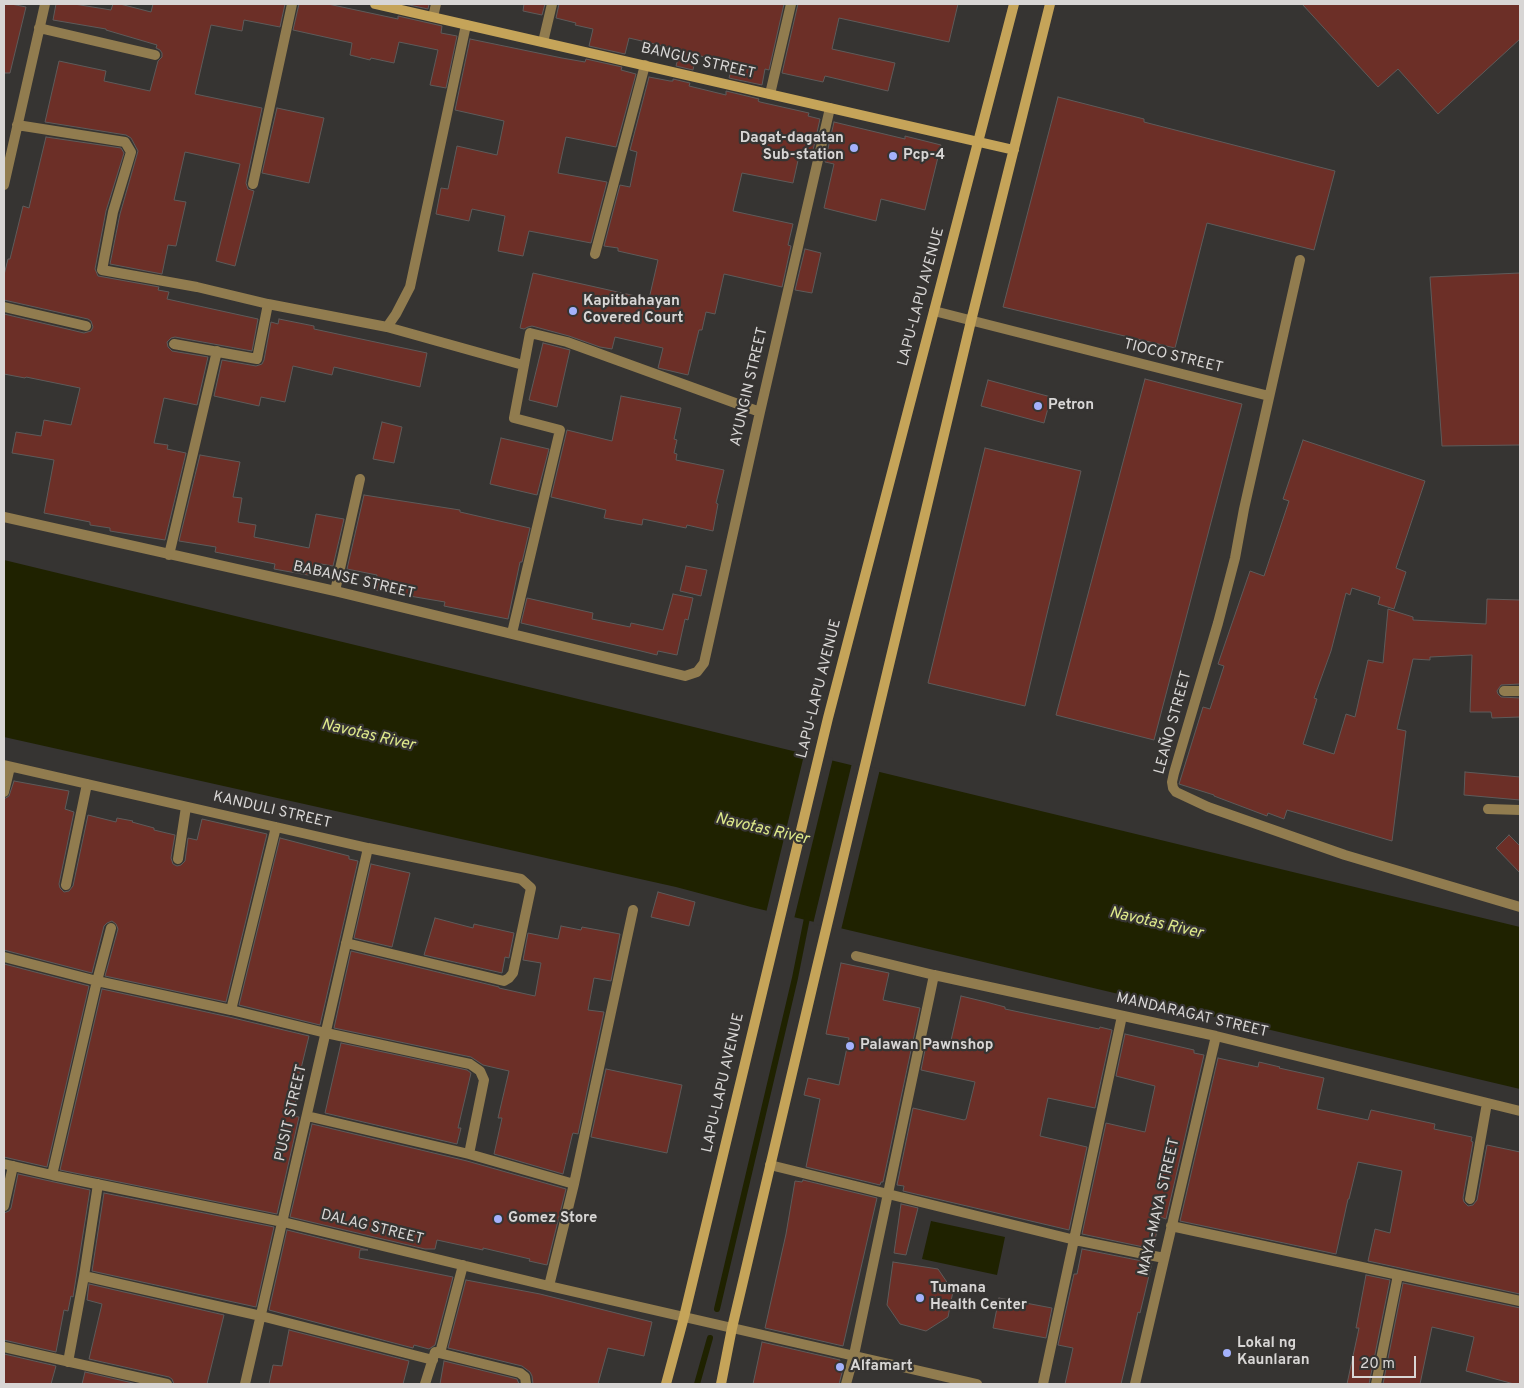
<!DOCTYPE html>
<html>
<head>
<meta charset="utf-8">
<style>
  body { margin:0 }
  #map { position:relative; width:1524px; height:1388px; overflow:hidden; background:#363432; font-family:Overpass,sans-serif }
  canvas { display:block }
  .frame { position:absolute; inset:0; border:5px solid #d8d6d5; pointer-events:none }
  .scale { position:absolute; left:1352px; top:1356px; width:64px; height:22px; box-sizing:border-box; border:2px solid #d8d6d5; border-top:0; padding-left:6px; font-size:15px; line-height:18px; white-space:nowrap; color:#d8d6d5; -webkit-text-stroke:4px #363432; paint-order:stroke }
</style>
</head>
<body>
<div id="map">
<canvas width="1524" height="1388"></canvas>
<div class="frame"></div>
<div class="scale">20 m</div>
</div>
<script>
const g = document.querySelector('canvas').getContext('2d');
g.lineJoin = 'round';
function paint(path, color) { g.fillStyle = color; g.fill(path, 'evenodd'); }
const shape = rows => new Path2D(rows.map(r => 'M' + r).join(''));
function strokePath(path, color, width, dash) { g.strokeStyle = color; g.lineWidth = width; g.lineCap = dash ? 'butt' : 'round'; g.setLineDash(dash || []); g.stroke(path); }
function drawText(font, color, halo, rows, align = 'center') {
  g.font = font + ' Overpass,sans-serif'; g.lineWidth = 4.5; g.setLineDash([]); g.textBaseline = 'middle'; g.strokeStyle = halo; g.fillStyle = color; for (const [text, x, y, turn = 0] of rows) {
    g.save(); g.translate(x, y); g.rotate((+turn || 0) * Math.PI / 180); g.textAlign = isNaN(turn) ? turn : align; if (halo) g.strokeText(text, 0, 0); g.fillText(text, 0, 0); g.restore();
  }
}
paint(shape([
  [4,560,1520,927,1520,1089,751,907,676,887,4,737],
  [931,1221,1005,1237,997,1275,922,1259]
]), '#1f2200');
paint(shape([
  [805,751,833,758,794,919,766,913],
  [852,763,880,769,841,930,813,924]
]), '#363432');
strokePath(shape([
  [717,1309,795,978,808,913],
  [697,1384,710,1338]
]), '#1f2200', 6);
const building = shape([
  [4,4,11,4,26,7,10,73,4,73,4,4],
  [56,4,74,4,111,10,113,4,120,4,151,12,153,4,285,4,280,27,244,20,242,31,211,25,195,94,262,108,246,183,248,189,254,191,235,266,216,261,240,164,185,152,174,200,186,202,176,246,168,245,162,274,110,264,120,214,138,151,131,138,126,135,45,122,59,61,106,71,104,81,150,91,158,61,162,57,162,53,160,50,156,48,157,45,106,30,106,29,53,20,56,4],
  [299,4,328,4,398,19,398,16,442,26,441,33,457,36,446,88,430,85,438,50,399,42,394,63,371,58,370,60,350,55,352,43,293,30,299,4],
  [405,4,429,4,428,9,405,4],
  [524,4,545,4,542,15,523,11,524,4],
  [559,4,784,4,769,70,765,69,762,85,729,78,733,63,696,55,693,70,676,66,680,50,629,38,625,54,589,46,593,29,575,25,576,23,556,18,559,4],
  [798,4,958,4,949,42,839,18,832,49,895,63,888,91,825,76,823,82,782,73,798,4],
  [1302,4,1520,4,1520,39,1438,114,1398,69,1378,87,1302,4],
  [470,39,562,58,585,62,586,59,622,67,621,70,636,74,616,147,566,137,558,173,607,182,591,243,529,231,523,256,498,251,505,216,472,209,469,221,436,214,441,188,448,189,457,146,497,155,504,121,455,110,470,39],
  [649,77,670,81,673,81,673,79,690,83,689,86,726,95,726,91,759,99,758,101,760,102,809,113,808,116,820,119,811,159,799,156,793,183,742,173,733,211,793,224,788,245,791,246,782,287,724,274,715,314,706,312,702,330,699,330,688,375,658,368,663,348,615,337,612,349,600,347,569,336,532,326,528,327,524,329,520,328,533,273,649,299,658,260,618,251,618,248,604,246,620,185,630,187,637,152,630,150,649,77],
  [1058,97,1144,119,1144,122,1335,171,1314,250,1207,223,1175,348,1003,307,1058,97],
  [277,108,324,118,309,183,262,173,277,108],
  [834,122,905,139,905,136,941,145,925,210,881,199,876,221,824,208,834,164,825,162,834,122],
  [46,137,121,148,124,153,106,211,95,269,98,276,159,287,158,290,169,292,167,299,258,319,252,351,175,337,171,338,167,342,168,347,172,351,208,357,197,405,164,398,154,443,168,445,167,449,186,453,165,540,110,531,110,528,90,525,90,522,44,513,54,460,12,453,16,432,41,436,44,420,71,425,80,388,26,377,25,378,4,374,4,314,84,333,91,331,93,327,91,321,88,319,4,300,4,275,8,259,10,259,23,206,29,208,46,137],
  [805,249,821,253,812,293,795,290,805,249],
  [1520,273,1520,445,1442,446,1430,277,1520,273],
  [279,319,314,326,314,329,427,353,420,387,334,367,332,375,293,366,285,402,261,397,259,406,214,396,222,360,256,366,262,364,264,360,271,322,278,324,279,319],
  [543,343,570,350,557,407,529,400,543,343],
  [1145,379,1242,404,1154,740,1056,715,1145,379],
  [988,380,1051,397,1044,423,981,406,988,380],
  [621,396,681,408,674,439,677,440,674,453,677,454,676,460,724,470,716,503,718,504,713,531,687,525,686,528,643,519,642,525,604,518,606,510,551,497,567,430,612,441,621,396],
  [382,422,402,427,394,463,373,459,382,422],
  [501,438,549,449,537,495,490,484,501,438],
  [1303,440,1425,481,1396,568,1406,572,1394,609,1378,604,1380,597,1352,588,1350,595,1346,593,1331,651,1314,698,1317,699,1303,744,1334,754,1346,714,1355,717,1368,660,1383,663,1388,609,1413,617,1413,620,1486,624,1487,599,1520,600,1520,684,1501,685,1497,691,1498,694,1501,697,1520,698,1520,717,1492,718,1491,712,1470,712,1472,655,1430,657,1430,660,1413,659,1397,729,1406,731,1392,841,1287,810,1284,819,1268,813,1267,816,1214,796,1214,795,1179,784,1203,707,1210,709,1224,666,1218,664,1250,571,1264,576,1289,501,1283,499,1303,440],
  [985,448,1081,471,1025,706,928,683,985,448],
  [200,455,240,462,233,497,242,498,238,522,256,525,254,537,309,548,316,514,344,519,333,566,321,564,319,577,274,569,275,564,215,552,216,547,179,541,200,455],
  [364,495,460,510,460,512,530,528,522,562,520,562,508,619,444,606,445,602,374,590,377,575,347,569,364,495],
  [686,566,707,570,701,596,680,591,686,566],
  [673,594,693,598,688,620,685,619,677,655,658,651,657,655,641,651,521,623,527,598,593,613,592,619,630,627,631,623,663,630,673,594],
  [1465,772,1520,777,1520,800,1464,795,1465,772],
  [14,781,69,791,65,809,74,812,59,884,60,888,64,892,69,891,73,886,88,815,116,822,117,818,133,821,132,822,154,828,154,830,175,835,171,858,173,864,177,866,181,865,185,861,188,838,197,840,202,819,267,834,226,1002,105,976,118,929,116,924,112,921,107,923,104,926,92,973,4,950,4,799,9,796,14,781],
  [1509,835,1520,846,1520,873,1496,848,1509,835],
  [280,838,349,856,349,859,358,861,320,1025,239,1005,280,838],
  [371,864,410,873,392,947,354,938,371,864],
  [658,892,695,902,689,926,651,917,658,892],
  [435,918,473,928,474,924,514,933,509,958,505,957,502,973,424,955,435,918],
  [561,926,581,930,582,927,620,934,611,981,594,978,588,1010,604,1012,578,1134,573,1133,572,1136,563,1174,494,1154,502,1118,498,1118,509,1071,483,1065,471,1057,334,1028,351,951,499,987,499,988,535,996,541,963,523,960,528,933,558,939,561,926],
  [841,963,889,973,883,1000,920,1008,883,1182,881,1182,880,1185,806,1167,820,1099,804,1095,808,1078,839,1085,849,1038,826,1034,841,963],
  [4,964,89,986,47,1167,4,1157,4,964],
  [102,989,229,1017,309,1036,296,1089,298,1090,292,1116,299,1117,277,1214,60,1170,102,989],
  [961,996,986,1002,1005,1007,1005,1009,1099,1029,1100,1027,1112,1030,1095,1108,1048,1098,1040,1136,1087,1147,1069,1230,903,1191,904,1186,897,1185,913,1108,964,1120,966,1119,975,1082,921,1070,927,1040,950,1045,961,996],
  [1125,1034,1194,1050,1194,1053,1204,1055,1166,1219,1160,1217,1153,1249,1082,1234,1106,1123,1145,1132,1155,1086,1116,1076,1125,1034],
  [341,1043,467,1070,471,1073,458,1128,461,1128,457,1144,325,1113,341,1043],
  [1218,1058,1258,1067,1259,1062,1280,1067,1279,1068,1324,1078,1317,1109,1368,1120,1371,1110,1435,1124,1434,1129,1472,1137,1471,1141,1473,1142,1463,1198,1464,1202,1468,1206,1473,1205,1477,1200,1487,1145,1520,1152,1520,1294,1368,1261,1375,1229,1390,1233,1402,1171,1358,1162,1349,1199,1348,1199,1336,1254,1180,1221,1218,1058],
  [606,1069,682,1085,667,1153,591,1137,606,1069],
  [312,1124,467,1161,566,1189,547,1265,529,1261,530,1259,483,1248,483,1250,437,1240,435,1249,425,1249,290,1217,312,1124],
  [18,1174,90,1190,73,1297,71,1296,68,1311,64,1310,56,1352,4,1340,4,1213,9,1211,11,1208,18,1174],
  [803,1180,877,1198,843,1346,765,1328,786,1234,795,1181,802,1182,803,1180],
  [104,1193,274,1227,256,1307,92,1271,104,1193],
  [901,1204,918,1208,906,1255,894,1253,901,1204],
  [287,1230,368,1250,360,1250,359,1258,453,1277,435,1345,429,1349,414,1345,413,1348,269,1310,287,1230],
  [1082,1249,1152,1263,1140,1313,1138,1312,1121,1384,1065,1384,1073,1348,1058,1345,1074,1274,1077,1274,1082,1249],
  [893,1262,938,1269,953,1291,948,1317,926,1331,900,1324,887,1305,893,1262],
  [1366,1275,1390,1280,1369,1384,1347,1384,1359,1328,1356,1328,1366,1275],
  [466,1280,540,1294,652,1322,644,1356,608,1348,598,1384,533,1384,532,1376,530,1372,522,1366,448,1348,466,1280],
  [1403,1283,1520,1308,1520,1384,1514,1384,1466,1371,1474,1337,1432,1327,1420,1384,1383,1384,1403,1283],
  [89,1284,224,1315,207,1384,174,1384,172,1379,169,1377,89,1359,102,1304,87,1300,89,1284],
  [999,1298,1052,1308,1046,1338,993,1328,999,1298],
  [289,1330,409,1361,403,1384,269,1384,273,1365,282,1366,289,1330],
  [762,1342,840,1360,839,1364,844,1365,839,1384,753,1384,762,1342],
  [4,1354,56,1366,51,1384,4,1384,4,1354],
  [444,1361,517,1379,519,1384,440,1384,444,1361],
  [85,1372,137,1384,82,1384,85,1372]
]);
paint(building, '#6c2f27');
strokePath(building, '#5e5b5a', 1);
strokePath(shape([
  [433,17,436,4],
  [39,28,155,55],
  [543,42,552,4],
  [770,94,791,4],
  [17,125,125,142,131,152,113,212,102,270,197,287,268,304,387,327,523,365],
  [253,184,292,4],
  [4,185,45,4],
  [595,254,645,65],
  [1300,260,1244,509,1235,558,1218,623,1174,773,1172,782,1173,788,1176,792,1208,807,1345,855,1520,907],
  [4,307,86,326],
  [934,311,1269,396],
  [387,327,396,314,410,287,466,25],
  [174,344,257,359,268,304],
  [4,517,335,591,685,676,697,672,704,663,760,412,830,108],
  [169,555,217,351],
  [335,591,360,479],
  [512,633,560,430,514,418,530,333,567,342,760,412],
  [1504,691,1520,691],
  [4,765,368,848,521,879,531,888,513,973,509,978,504,981,346,943],
  [4,792,10,767],
  [1488,809,1520,810],
  [178,859,186,807],
  [66,885,87,784],
  [856,956,934,975,1216,1036,1520,1111],
  [4,957,97,981,231,1010,326,1033,470,1064,480,1071,484,1080,469,1154,574,1184],
  [231,1010,276,827],
  [307,1116,469,1154],
  [4,1164,52,1175,283,1222,549,1286,977,1384],
  [770,1165,1075,1240,1164,1258],
  [52,1175,97,981,111,928],
  [1470,1199,1487,1103],
  [4,1206,13,1166],
  [1171,1226,1520,1301],
  [84,1276,261,1316,433,1360],
  [549,1286,574,1184,633,910],
  [4,1347,167,1384],
  [440,1353,463,1265],
  [68,1362,84,1276,98,1184],
  [245,1384,368,848],
  [425,1384,435,1352,520,1373,525,1377,526,1384],
  [846,1384,854,1355,934,975],
  [1043,1384,1122,1016],
  [1135,1384,1216,1036],
  [1376,1384,1398,1275]
]), '#917c4f', 10);
strokePath(shape([
  [375,4,1014,150],
  [666,1384,684,1317,828,718,1014,4],
  [721,1384,732,1328,817,967,971,321,1050,4]
]), '#c5a459', 10);
for (const [x, y, r, color] of [
  [854,148,5,"#a4b2fc"],
  [893,156,5,"#a4b2fc"],
  [573,311,5,"#a4b2fc"],
  [1038,406,5,"#a4b2fc"],
  [850,1046,5,"#a4b2fc"],
  [498,1219,5,"#a4b2fc"],
  [920,1298,5,"#a4b2fc"],
  [1227,1353,5,"#a4b2fc"],
  [840,1367,5,"#a4b2fc"]
]) { const dot = new Path2D(); dot.arc(x, y, r, 0, 2 * Math.PI); g.fillStyle = color; g.fill(dot); strokePath(dot, '#363432', 2); }
drawText('15px', '#d8d6d5', '#363432', [
  ["BANGUS STREET",698,62,13],
  ["LAPU-LAPU AVENUE",922,297,-75],
  ["TIOCO STREET",1173,357,14],
  ["AYUNGIN STREET",750,387,-77],
  ["BABANSE STREET",354,581,13],
  ["LAPU-LAPU AVENUE",820,689,-76],
  ["LEAÑO STREET",1174,723,-75],
  ["KANDULI STREET",272,811,13],
  ["MANDARAGAT STREET",1192,1016,13],
  ["LAPU-LAPU AVENUE",724,1083,-77],
  ["PUSIT STREET",292,1113,-77],
  ["MAYA-MAYA STREET",1160,1207,-77],
  ["DALAG STREET",372,1228,14]
]);
drawText('bold 15px', '#d8d6d5', '#363432', [
  ["Dagat-dagatan",844,139,"right"],
  ["Sub-station",844,156,"right"],
  ["Pcp-4",903,156],
  ["Kapitbahayan",583,302],
  ["Covered Court",583,319],
  ["Petron",1048,406],
  ["Palawan Pawnshop",860,1046],
  ["Gomez Store",508,1219],
  ["Tumana",930,1289],
  ["Health Center",930,1306],
  ["Lokal ng",1237,1344],
  ["Kaunlaran",1237,1361],
  ["Alfamart",850,1367]
], 'left');
drawText('italic 16px', '#dfea8b', '#363432', [
  ["Navotas River",368,736,13],
  ["Navotas River",762,830,13],
  ["Navotas River",1156,924,13]
]);
</script>
</body>
</html>
